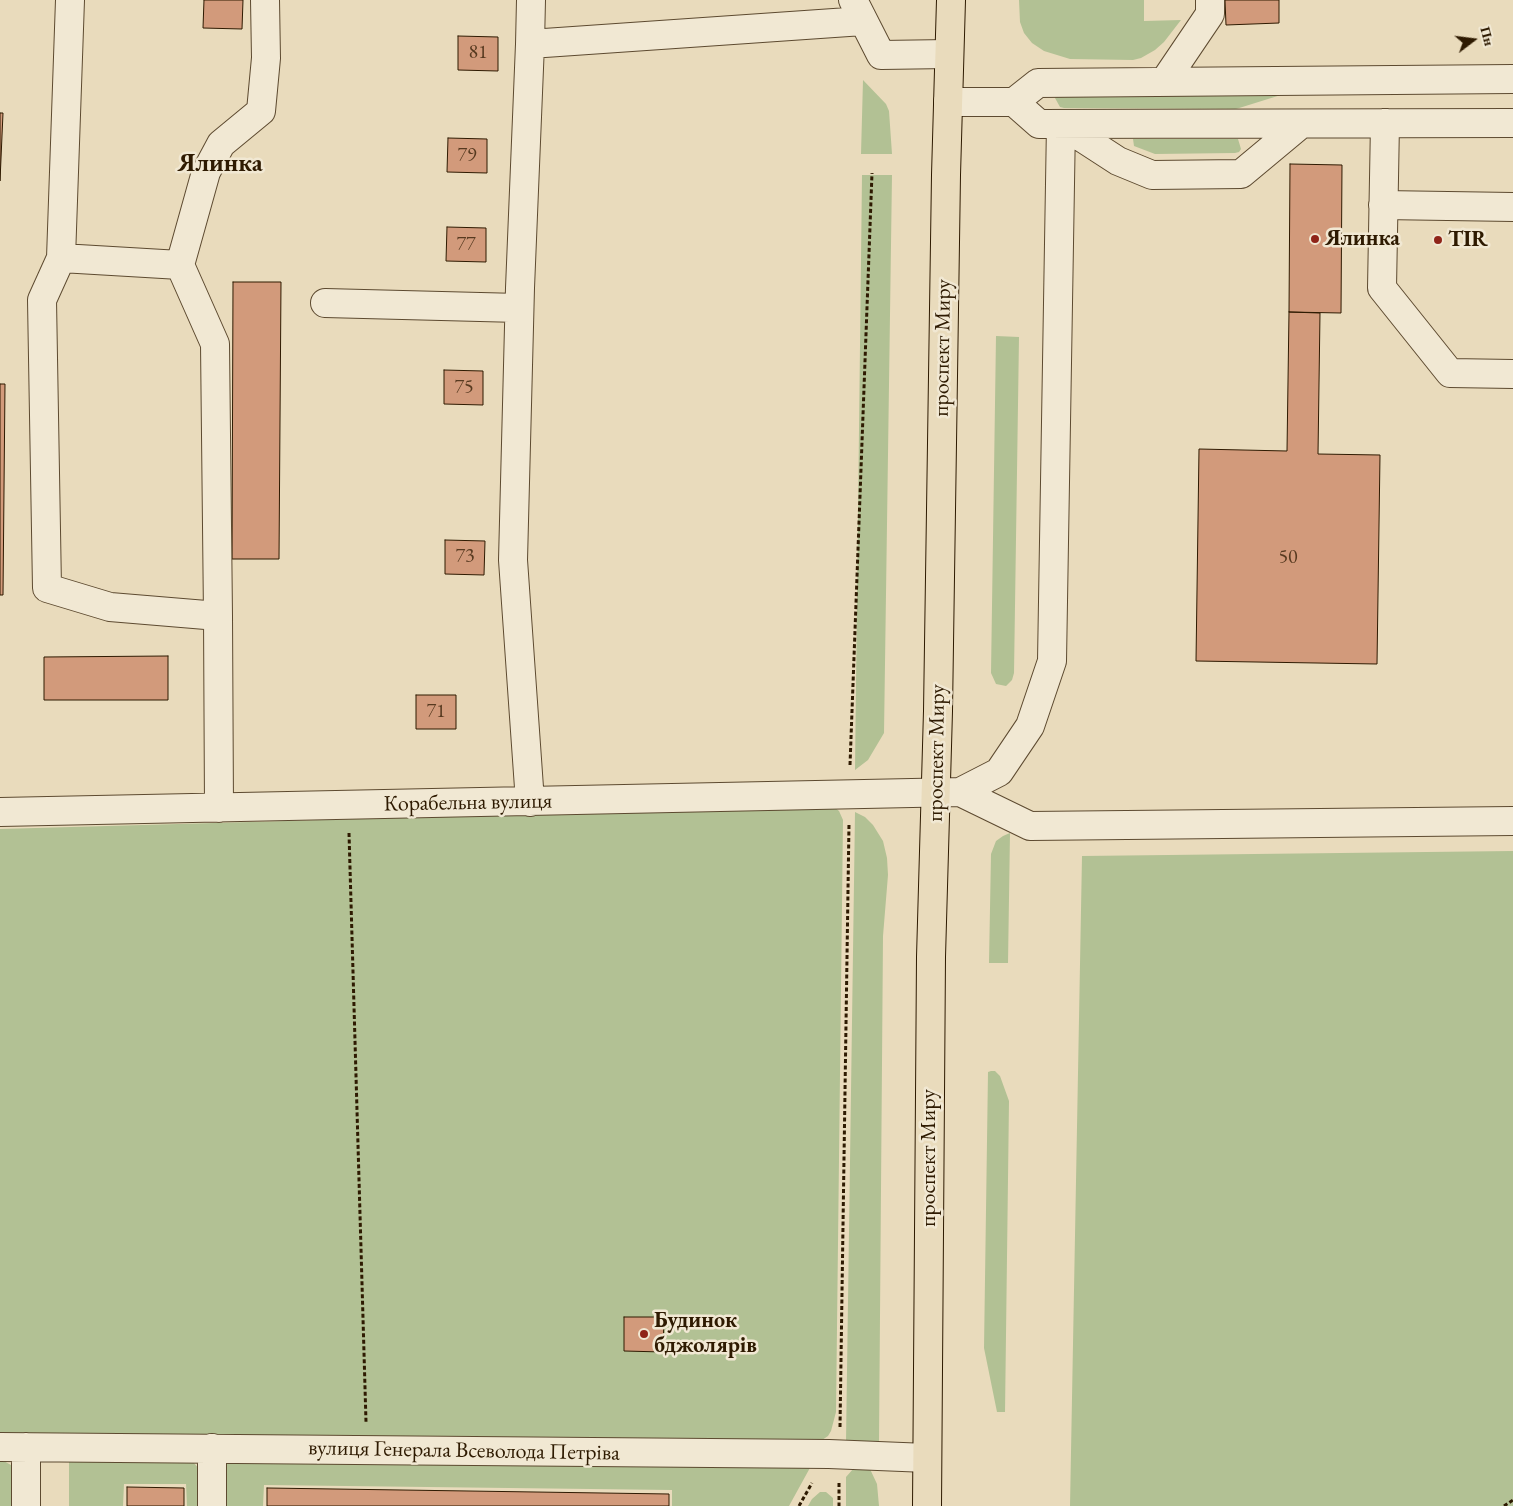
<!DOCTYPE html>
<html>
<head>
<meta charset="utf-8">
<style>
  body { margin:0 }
  #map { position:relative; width:1513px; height:1506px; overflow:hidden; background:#e9dbbc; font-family:"EB Garamond",serif }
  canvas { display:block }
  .north { position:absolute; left:1448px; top:15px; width:50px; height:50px; -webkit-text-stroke:4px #f1e8d3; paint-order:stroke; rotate:75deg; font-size:14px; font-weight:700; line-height:20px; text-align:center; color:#2e1a01 }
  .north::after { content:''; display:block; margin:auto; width:18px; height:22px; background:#2e1a01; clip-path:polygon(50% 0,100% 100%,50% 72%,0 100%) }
</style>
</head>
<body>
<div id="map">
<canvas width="1513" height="1506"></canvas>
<div class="north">Пн</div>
</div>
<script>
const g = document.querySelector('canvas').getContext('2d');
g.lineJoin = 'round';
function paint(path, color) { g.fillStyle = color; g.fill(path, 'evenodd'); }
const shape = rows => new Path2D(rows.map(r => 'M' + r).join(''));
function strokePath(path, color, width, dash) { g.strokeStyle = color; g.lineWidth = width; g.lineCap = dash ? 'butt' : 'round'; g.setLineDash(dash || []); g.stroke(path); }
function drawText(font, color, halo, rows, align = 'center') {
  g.font = font + ' "EB Garamond",serif'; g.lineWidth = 5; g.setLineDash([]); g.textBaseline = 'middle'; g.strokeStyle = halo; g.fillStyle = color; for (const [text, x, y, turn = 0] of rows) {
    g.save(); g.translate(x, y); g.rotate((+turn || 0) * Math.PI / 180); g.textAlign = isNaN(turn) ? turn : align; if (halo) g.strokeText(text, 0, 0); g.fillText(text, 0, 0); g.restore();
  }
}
paint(shape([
  [1019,0,1144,0,1144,21,1181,20,1164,42,1155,50,1141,58,1133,60,1070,59,1044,51,1032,43,1024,33,1020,22],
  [863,80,886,104,889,111,892,154,861,154],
  [1357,91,1357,94,1284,94,1236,109,1064,108,1060,107,1055,98,1056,95],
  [1133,139,1238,139,1241,149,1239,152,1235,153,1155,154,1134,146],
  [862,175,892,175,884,733,868,760,855,770],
  [996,336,1019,337,1014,673,1012,680,1006,686,996,684,991,673],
  [819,806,833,806,839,811,843,820,836,1412,831,1431,828,1436,822,1440,814,1441,0,1436,0,829],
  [855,812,865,817,873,825,883,841,887,858,888,875,883,936,879,1442,871,1445,849,1444,846,1441],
  [1010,833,1008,963,989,963,991,854,996,841,1003,836],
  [1513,851,1513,1506,1070,1506,1082,856],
  [991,1071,995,1071,1000,1076,1009,1101,1005,1412,997,1412,984,1348,988,1072],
  [0,1459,11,1465,16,1475,20,1506,0,1506],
  [69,1459,187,1459,194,1463,200,1470,204,1506,187,1506,186,1484,124,1484,123,1506,69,1506],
  [229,1462,811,1466,789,1506,672,1506,672,1490,264,1485,263,1506,219,1506,224,1465],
  [854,1468,870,1469,877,1484,879,1506,846,1506,846,1477],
  [820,1492,826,1492,833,1498,833,1506,808,1506,812,1499]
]), '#b2c194');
const building = shape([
  [204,0,243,0,242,29,203,28,204,0],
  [1225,0,1279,0,1279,23,1226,25,1225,0],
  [458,36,498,37,498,71,458,70,458,36],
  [0,113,3,113,0,181,0,113],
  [448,138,487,139,487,173,447,172,448,138],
  [1290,164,1342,165,1341,313,1289,312,1290,164],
  [447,227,486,228,486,262,446,261,447,227],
  [233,282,281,282,279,559,232,559,233,282],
  [1289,312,1320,313,1318,454,1380,455,1377,664,1196,661,1199,449,1287,451,1289,312],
  [444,370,483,371,483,405,444,404,444,370],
  [0,384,5,384,3,595,0,595,0,384],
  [445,540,485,541,484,575,445,574,445,540],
  [168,656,168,700,44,700,44,657,168,656],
  [416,695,456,695,456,729,416,729,416,695],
  [624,1317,664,1317,663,1352,624,1351,624,1317],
  [127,1487,184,1488,184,1506,127,1506,127,1487],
  [267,1488,669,1494,669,1506,267,1506,267,1488]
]);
paint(building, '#d29a7b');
strokePath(building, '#2e1a01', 1);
const minor = shape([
  [853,0,881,55,948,54],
  [530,44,863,21],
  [1164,82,1210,14,1210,0],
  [948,102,1014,102,1039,124,1513,123],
  [1014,102,1038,83,1513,79],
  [1385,123,1382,288,1450,373,1513,374],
  [1061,124,1118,161,1152,175,1241,174,1301,124],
  [1383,205,1513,207],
  [61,258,70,0],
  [180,265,206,172,221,144,261,111,266,58,265,0],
  [325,303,519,308],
  [218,616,110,607,47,588,42,300,61,258,180,265,215,344,218,616,219,808],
  [960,792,1030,826,1513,821],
  [530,802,513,560,520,288,530,44,531,0],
  [0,812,960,792,999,772,1030,726,1052,661,1061,124],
  [0,1447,829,1454,927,1458],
  [26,1447,26,1506],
  [212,1448,212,1506]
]);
const major = shape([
  [927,1506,931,957,938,711,946,175,951,0]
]);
strokePath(minor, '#5d4a30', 30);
strokePath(major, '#2e1a01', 30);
strokePath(shape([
  [850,765,872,173],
  [349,833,366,1422],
  [840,1427,849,823],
  [839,1483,839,1506],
  [799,1506,812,1483],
  [1504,1506,1513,1500]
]), '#2e1a01', 3, [4, 2.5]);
strokePath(minor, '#f1e8d3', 28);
strokePath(major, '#e9dbbc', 28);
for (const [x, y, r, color] of [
  [1315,239,5,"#8f2418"],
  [1438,240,5,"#8f2418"],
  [644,1334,5,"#8f2418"]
]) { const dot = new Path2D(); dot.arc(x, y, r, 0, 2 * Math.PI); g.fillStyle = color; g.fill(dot); strokePath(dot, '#f1e8d3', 2); }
drawText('20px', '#573a20', null, [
  ["81",478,53],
  ["79",467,156],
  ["77",466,245],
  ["75",464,388],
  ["73",465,557],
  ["50",1288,558],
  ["71",436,712]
]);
drawText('bold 22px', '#2e1a01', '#f1e8d3', [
  ["Ялинка",1325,239],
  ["TIR",1448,240],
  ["Будинок",654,1321],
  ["бджолярів",654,1346]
], 'left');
drawText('22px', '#2e1a01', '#f1e8d3', [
  ["проспект Миру",943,348,-89],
  ["проспект Миру",937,753,-89],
  ["Корабельна вулиця",468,803,-1],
  ["проспект Миру",929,1158,-90],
  ["вулиця Генерала Всеволода Петріва",464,1451,1]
]);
drawText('bold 25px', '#2e1a01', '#f1e8d3', [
  ["Ялинка",220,164]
]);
</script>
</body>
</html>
